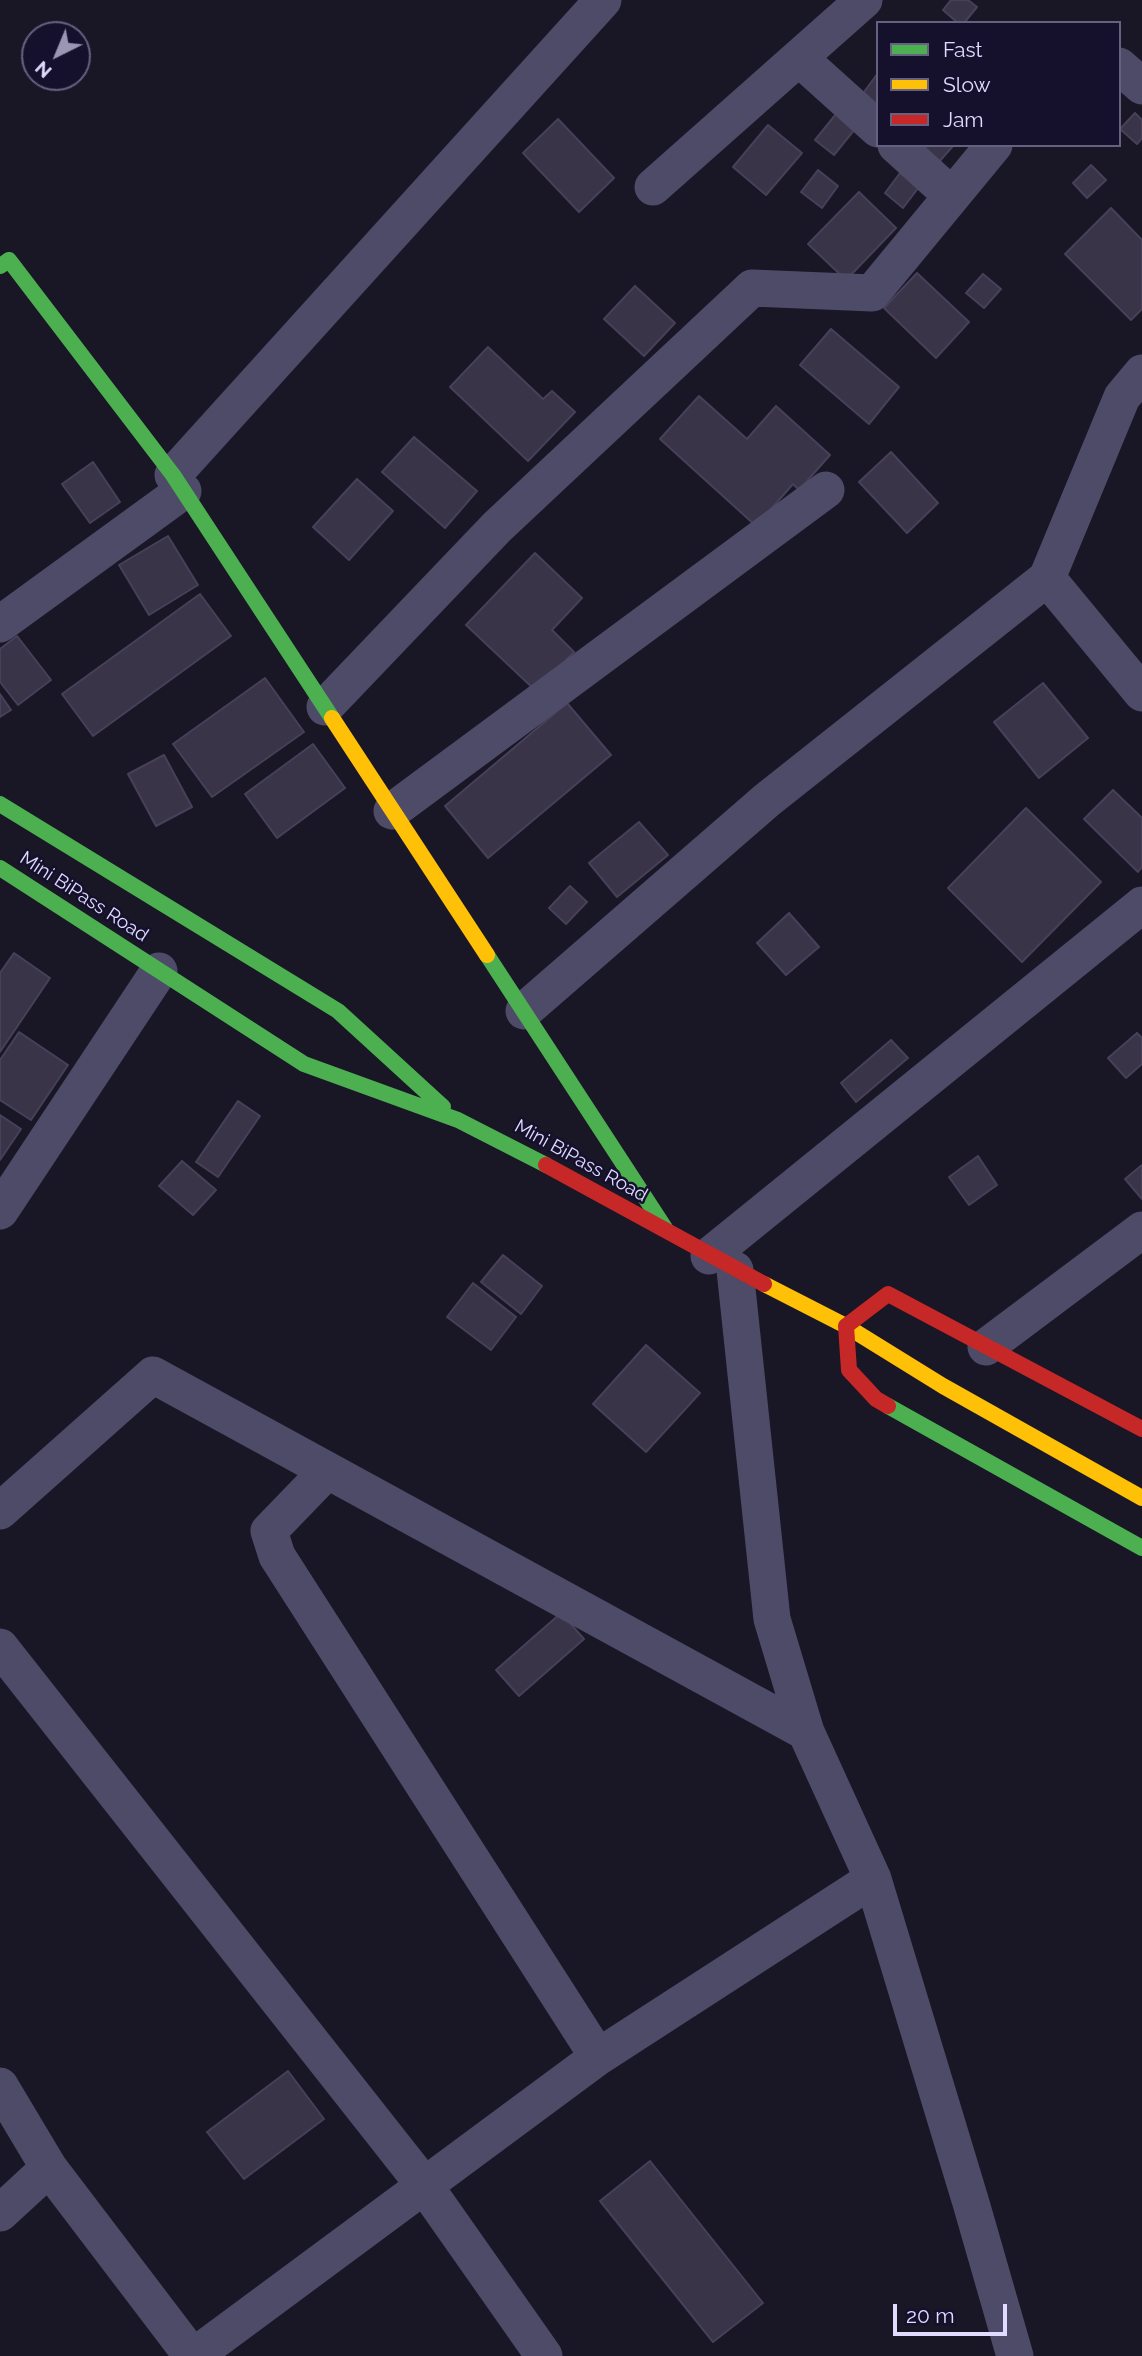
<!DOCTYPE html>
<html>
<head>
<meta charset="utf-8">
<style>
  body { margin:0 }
  #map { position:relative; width:1142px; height:2356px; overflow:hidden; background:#191626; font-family:Raleway,sans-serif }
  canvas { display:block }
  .legend { position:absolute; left:876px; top:21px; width:245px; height:126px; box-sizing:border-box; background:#15102c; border:2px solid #666180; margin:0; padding:9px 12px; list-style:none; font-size:21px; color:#e0dbff }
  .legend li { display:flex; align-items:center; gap:14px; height:35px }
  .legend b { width:35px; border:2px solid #666180 }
  .north { position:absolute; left:21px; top:21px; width:70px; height:70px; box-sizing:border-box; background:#15102c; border:2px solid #666180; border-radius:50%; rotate:223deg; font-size:19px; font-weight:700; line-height:28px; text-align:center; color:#e0dbff }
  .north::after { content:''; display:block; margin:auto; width:24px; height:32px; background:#9a96b3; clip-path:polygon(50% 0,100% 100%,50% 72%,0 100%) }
  .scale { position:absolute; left:893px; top:2304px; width:114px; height:32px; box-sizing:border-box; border:4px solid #e0dbff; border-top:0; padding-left:9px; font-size:21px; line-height:24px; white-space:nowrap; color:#e0dbff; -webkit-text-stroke:5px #15102c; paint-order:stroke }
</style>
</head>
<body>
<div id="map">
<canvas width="1142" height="2356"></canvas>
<ul class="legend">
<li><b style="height:9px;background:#4caf50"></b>Fast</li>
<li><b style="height:9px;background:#ffc107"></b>Slow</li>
<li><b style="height:9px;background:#c62828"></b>Jam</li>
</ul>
<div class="north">N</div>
<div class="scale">20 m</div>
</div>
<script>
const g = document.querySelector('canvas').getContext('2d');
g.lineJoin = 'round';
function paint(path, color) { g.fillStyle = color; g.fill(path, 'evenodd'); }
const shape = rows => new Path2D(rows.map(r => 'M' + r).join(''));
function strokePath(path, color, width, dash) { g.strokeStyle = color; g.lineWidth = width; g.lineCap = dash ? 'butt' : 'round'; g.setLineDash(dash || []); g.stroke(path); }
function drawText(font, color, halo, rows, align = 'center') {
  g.font = font + ' Raleway,sans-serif'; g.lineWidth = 5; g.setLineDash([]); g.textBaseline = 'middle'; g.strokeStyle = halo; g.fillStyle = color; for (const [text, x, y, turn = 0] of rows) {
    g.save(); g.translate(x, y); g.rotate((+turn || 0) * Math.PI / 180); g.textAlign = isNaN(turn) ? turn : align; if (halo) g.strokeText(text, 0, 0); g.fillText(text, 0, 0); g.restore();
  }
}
const building = shape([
  [951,0,968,0,977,7,964,23,958,23,943,10,951,0],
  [878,73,878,107,861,96,878,73],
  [1135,113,1142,120,1142,138,1137,144,1120,129,1135,113],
  [836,114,855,129,834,155,815,140,836,114],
  [558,119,614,178,579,212,523,153,558,119],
  [768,125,802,153,766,195,733,167,768,125],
  [926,145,952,145,953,146,938,163,923,150,926,145],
  [1091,165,1106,180,1087,198,1073,183,1091,165],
  [818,170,838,186,822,208,801,192,818,170],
  [900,173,919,187,903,208,885,193,900,173],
  [859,192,896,228,846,280,808,244,859,192],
  [1111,208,1142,240,1142,309,1131,320,1065,254,1111,208],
  [917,273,969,322,936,358,884,308,917,273],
  [983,274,1001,289,984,308,966,293,983,274],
  [635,286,675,323,644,356,604,319,635,286],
  [831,329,899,387,869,424,800,365,831,329],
  [488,347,543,399,552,391,575,412,528,461,450,387,488,347],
  [699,396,747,439,776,406,830,455,799,490,793,484,756,526,660,439,699,396],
  [414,437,477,491,445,528,382,472,414,437],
  [891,452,938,503,907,533,859,482,891,452],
  [93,462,120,502,90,523,62,484,93,462],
  [357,479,393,511,349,560,313,527,357,479],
  [168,536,198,585,149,615,119,565,168,536],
  [535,553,582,598,552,630,574,652,536,691,466,625,535,553],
  [200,594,231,636,93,736,62,694,200,594],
  [17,636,51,680,18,705,0,682,0,649,17,636],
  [265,678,304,732,212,797,173,744,265,678],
  [1043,683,1088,738,1039,778,994,722,1043,683],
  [0,694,11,710,0,717,0,694],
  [567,703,611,755,488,858,445,806,567,703],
  [313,744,345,788,277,838,245,794,313,744],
  [164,755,192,807,156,826,128,774,164,755],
  [1113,790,1142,818,1142,867,1138,872,1084,819,1113,790],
  [1026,808,1101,882,1022,962,948,888,1026,808],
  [639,822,668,855,617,897,589,863,639,822],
  [570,886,587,902,566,924,549,908,570,886],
  [789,913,819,947,786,975,757,943,789,913],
  [14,953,50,978,0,1052,0,973,14,953],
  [19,1032,68,1065,31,1120,0,1100,0,1060,19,1032],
  [1137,1033,1142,1038,1142,1064,1126,1078,1108,1058,1137,1033],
  [891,1040,908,1058,856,1102,841,1083,891,1040],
  [238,1101,260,1116,218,1177,196,1162,238,1101],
  [0,1115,21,1129,0,1160,0,1115],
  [978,1156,997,1185,969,1205,949,1177,978,1156],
  [182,1161,216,1190,193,1215,159,1186,182,1161],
  [1142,1165,1142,1199,1125,1179,1142,1165],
  [503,1255,542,1286,521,1314,481,1282,503,1255],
  [473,1283,516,1317,491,1350,447,1317,473,1283],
  [646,1345,700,1393,646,1452,593,1404,646,1345],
  [561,1613,584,1639,519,1696,496,1670,561,1613],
  [288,2071,324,2119,244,2179,207,2132,288,2071],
  [650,2161,763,2303,713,2342,600,2201,650,2161]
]);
paint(building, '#393447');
strokePath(building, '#464159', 2);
strokePath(shape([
  [799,58,878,129],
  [1119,66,1142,86],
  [896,145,951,195],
  [653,187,864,0],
  [173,475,603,0],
  [1047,578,1142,693],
  [0,624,183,491],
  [325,707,497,527,752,288,872,293,994,145],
  [392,811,826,490],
  [524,1011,767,800,1047,578,1122,397,1142,373],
  [0,1211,159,971],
  [709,1256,1142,905],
  [735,1270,772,1619,806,1732,873,1879,971,2203,1015,2356],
  [986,1347,1142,1230],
  [327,1471,269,1531,277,1556,598,2057],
  [0,1511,153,1375,806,1732],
  [0,1647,424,2185,544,2356],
  [0,2086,49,2168,192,2356],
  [0,2213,49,2168],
  [194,2356,598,2057,873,1879]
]), '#4d4b67', 37);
strokePath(shape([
  [0,266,9,260,173,475,332,718],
  [0,804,338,1011,443,1107],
  [0,868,304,1064,458,1120,546,1165],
  [487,955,665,1228],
  [888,1406,1142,1548]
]), '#4caf50', 16);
strokePath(shape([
  [332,718,487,955],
  [764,1284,846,1326,943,1386,1142,1498]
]), '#ffc107', 16);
strokePath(shape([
  [546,1165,764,1284],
  [888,1406,876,1399,849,1370,846,1326,888,1294,1142,1429]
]), '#c62828', 16);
drawText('19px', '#e0dbff', '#15102c', [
  ["Mini BiPass Road",84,897,33],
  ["Mini BiPass Road",581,1161,29]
]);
</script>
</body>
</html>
